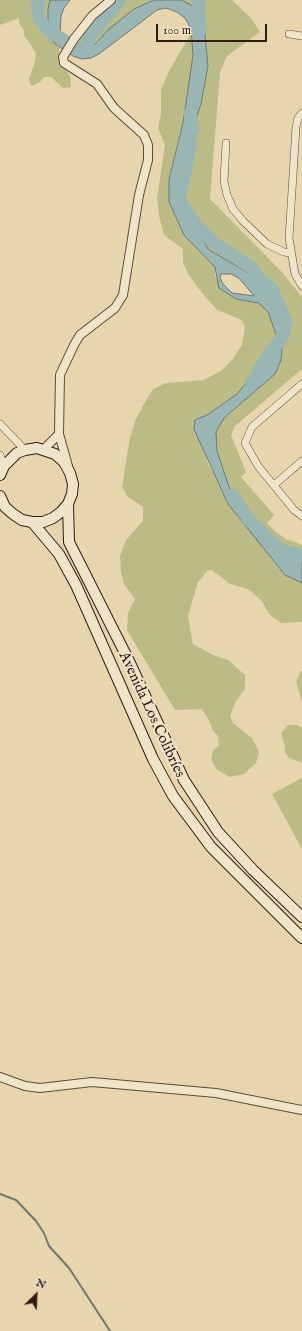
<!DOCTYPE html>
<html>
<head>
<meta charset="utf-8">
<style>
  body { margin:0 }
  #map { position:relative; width:302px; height:1331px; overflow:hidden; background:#e6d5ad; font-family:"IM FELL English",serif }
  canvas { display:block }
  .north { position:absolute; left:16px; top:1275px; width:40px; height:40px; -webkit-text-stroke:3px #efe4ca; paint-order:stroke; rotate:24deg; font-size:11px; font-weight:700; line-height:16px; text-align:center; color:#301c13 }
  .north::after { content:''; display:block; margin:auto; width:14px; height:18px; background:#301c13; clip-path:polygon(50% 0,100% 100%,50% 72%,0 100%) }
  .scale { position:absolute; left:156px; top:24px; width:111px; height:18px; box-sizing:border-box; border:2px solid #301c13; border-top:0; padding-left:5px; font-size:12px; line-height:14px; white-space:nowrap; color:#301c13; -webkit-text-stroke:3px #efe4ca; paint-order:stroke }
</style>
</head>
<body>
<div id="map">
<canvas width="302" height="1331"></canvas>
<div class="north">N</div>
<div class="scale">100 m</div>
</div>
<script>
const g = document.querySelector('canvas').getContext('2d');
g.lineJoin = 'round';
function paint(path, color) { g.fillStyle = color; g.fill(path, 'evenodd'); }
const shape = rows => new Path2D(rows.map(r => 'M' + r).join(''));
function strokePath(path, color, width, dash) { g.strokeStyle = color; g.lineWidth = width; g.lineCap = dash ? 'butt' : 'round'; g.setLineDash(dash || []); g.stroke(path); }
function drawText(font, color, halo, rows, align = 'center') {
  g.font = font + ' "IM FELL English",serif'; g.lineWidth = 4; g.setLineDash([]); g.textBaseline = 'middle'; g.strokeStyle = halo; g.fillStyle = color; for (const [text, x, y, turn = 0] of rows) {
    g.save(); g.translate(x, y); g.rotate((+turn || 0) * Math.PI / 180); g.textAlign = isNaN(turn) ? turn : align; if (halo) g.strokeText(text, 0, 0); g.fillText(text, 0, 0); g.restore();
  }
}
paint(shape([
  [0,0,50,0,48,9,49,31,52,39,59,47,59,62,70,76,71,87,63,88,51,77,44,77,40,82,31,86,29,79,35,62,36,53,24,35,24,30,19,24,19,18,0,25],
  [111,0,154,0,134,9,109,29,95,44,79,50,72,48,74,39],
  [182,0,232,0,251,18,260,32,227,56,220,72,210,199,280,270,302,297,302,369,235,426,231,435,246,472,241,477,274,515,267,523,276,532,286,539,302,545,302,552,283,551,268,539,241,510,231,493,217,451,216,432,224,418,275,374,281,360,283,336,282,313,278,302,260,280,208,249,182,199,186,147,201,104,208,66,204,25,199,14,191,5],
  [191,33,193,55,183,123,169,179,193,244,215,267,215,276,236,299,259,303,268,312,277,337,264,361,237,394,207,415,195,420,194,429,198,435,209,466,275,564,285,575,302,583,302,622,281,623,269,614,262,601,248,589,230,584,212,570,207,571,198,582,188,616,193,644,213,655,228,660,245,675,245,689,236,701,230,716,233,723,252,738,259,752,256,763,244,774,230,777,216,769,211,759,213,750,219,746,218,736,213,731,209,720,202,709,175,710,127,630,128,613,135,599,124,584,121,572,120,556,126,540,143,521,143,507,127,496,122,487,130,437,136,419,145,402,153,389,166,383,204,380,221,371,233,359,242,345,245,328,242,320,217,310,199,289,188,274,183,262,183,249,164,235,159,216,157,198,165,145,158,128,161,113,161,90,168,73],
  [301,671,302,671,302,702,296,682],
  [288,725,297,725,302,728,302,763,289,758,285,752,285,746,281,733],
  [302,778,302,849,272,794]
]), '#bbbc85');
const water = shape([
  [50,0,70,0,64,8,61,16,60,36,72,48,79,50,95,44,109,29,134,9,154,0,182,0,191,5,199,14,204,25,208,66,201,104,186,147,182,199,208,249,260,280,278,302,282,313,283,336,281,360,275,374,224,418,216,432,217,451,231,493,241,510,268,539,283,551,302,552,302,583,285,575,228,504,194,429,195,420,207,415,237,394,264,361,277,337,268,312,259,303,236,299,219,288,215,267,184,235,169,202,169,179,183,123,193,55,191,29,185,18,177,12,166,8,157,10,99,54,91,58,82,59,73,56,55,44,52,39,48,21,48,9,50,0],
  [221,274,231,274,239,278,254,296,232,293,223,284,220,278,221,274]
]);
paint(water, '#9ab6b4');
strokePath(water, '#707874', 1);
strokePath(shape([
  [0,1194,16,1200,36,1221,44,1233,49,1246,69,1268,110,1331]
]), '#707874', 2);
strokePath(shape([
  [39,0,37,7,40,20,49,31,79,50,87,47,90,36,120,0],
  [198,0,200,30],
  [190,113,193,129,190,136,190,149,179,200,195,224,205,234,216,244,252,268,260,280,272,289,286,323,283,336,259,369,258,375,251,383],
  [232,495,249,520,271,542,283,551,302,556]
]), '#9ab6b4', 13);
const minor = shape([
  [289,34,302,36],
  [302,113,298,118,296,127,289,238,295,274,302,286],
  [226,143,224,181,227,195,233,209,243,221,267,244,284,252,291,253],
  [302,384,252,427,245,443,258,466,294,510,302,516],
  [0,424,25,450],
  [0,455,4,466],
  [274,485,302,461]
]);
const tertiary = shape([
  [44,449,59,434],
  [68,466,59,434,60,375,74,345,80,335,115,308,123,295,139,195,148,160,148,145,144,135,114,108,97,84,64,63,63,57,74,39,92,16,111,0],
  [0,1077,25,1086,40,1088,92,1082,216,1093,302,1110]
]);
const secondary = shape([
  [0,475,4,466,17,453,25,450,37,448,55,454,64,462,70,473,73,484,72,494,68,504,61,512,53,518,43,522,32,522,22,520,13,514,5,507,0,496],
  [68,504,69,542,130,663,184,780,218,832,253,870,302,917],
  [32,522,59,554,76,585,153,759,173,796,211,847,302,938]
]);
strokePath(minor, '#5e4a3a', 8);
strokePath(tertiary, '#5e4a3a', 10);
strokePath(secondary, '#301c13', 12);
strokePath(minor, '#efe4ca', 7);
strokePath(tertiary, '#efe4ca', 8);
strokePath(secondary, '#efe4ca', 10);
drawText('15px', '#301c13', '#efe4ca', [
  ["Avenida Los Colibríes",151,715,65]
]);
</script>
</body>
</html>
